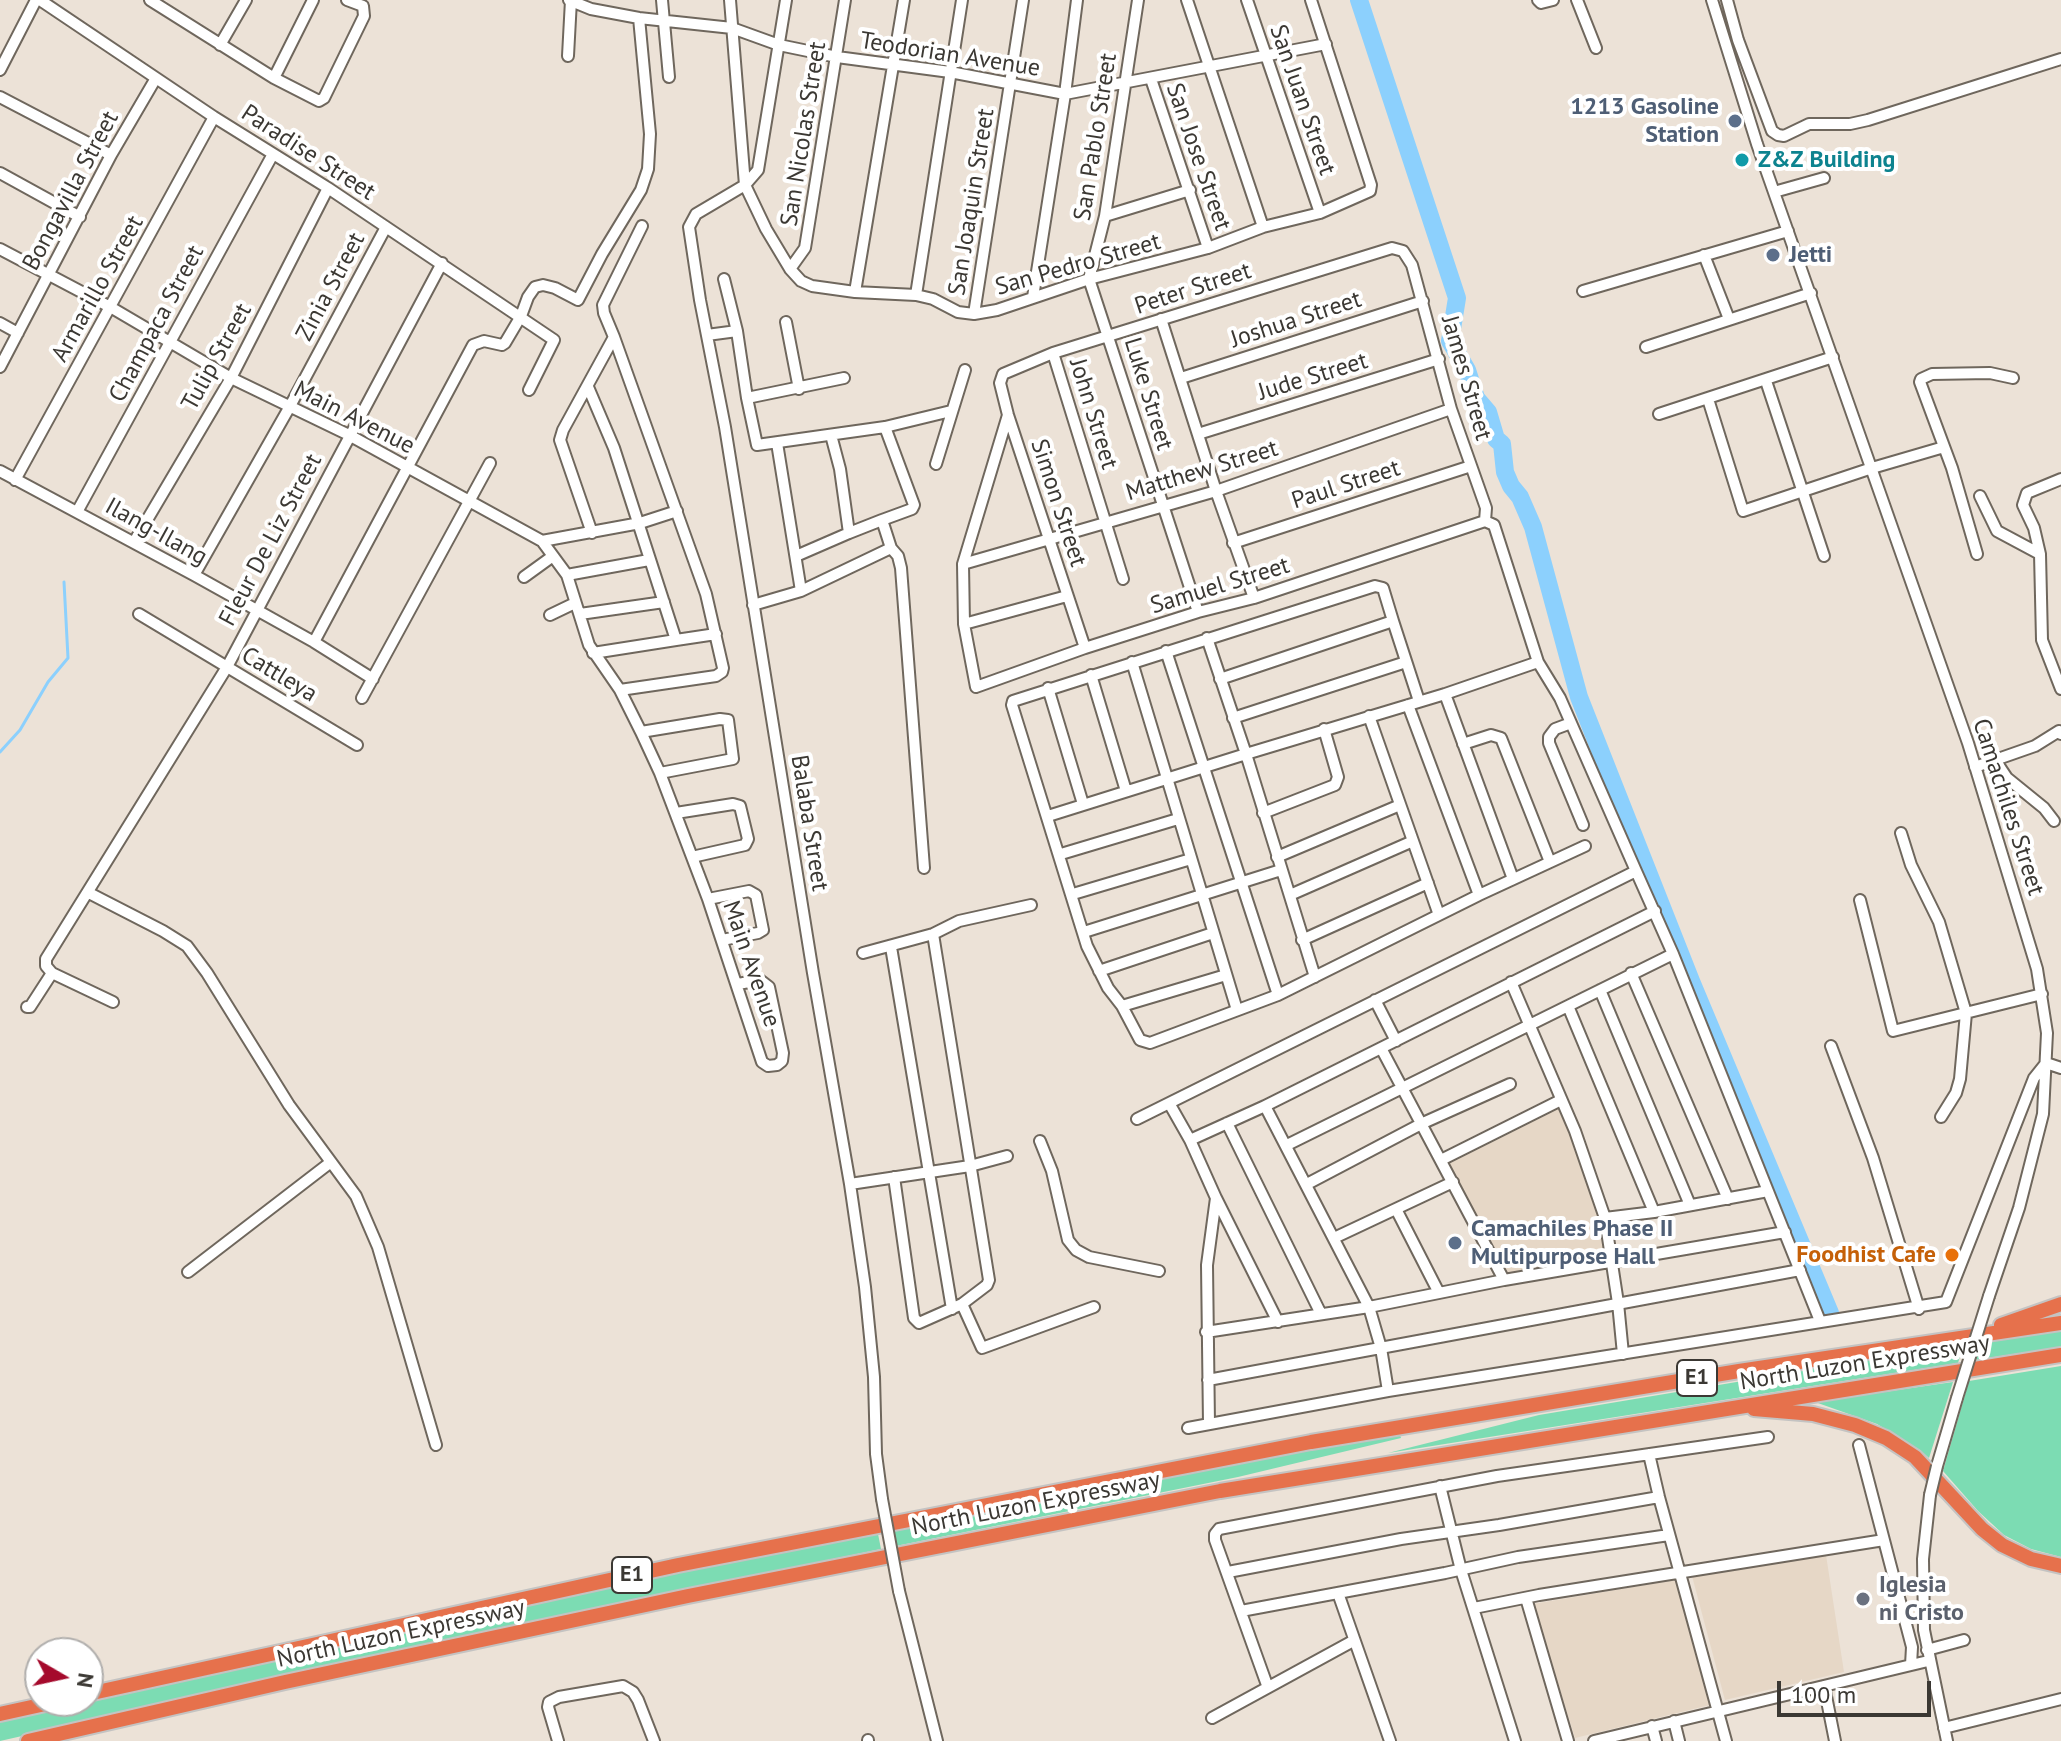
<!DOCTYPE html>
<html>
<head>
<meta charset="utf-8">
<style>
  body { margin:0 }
  #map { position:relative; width:2061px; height:1741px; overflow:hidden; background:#ece2d7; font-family:"PT Sans",sans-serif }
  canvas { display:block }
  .north { position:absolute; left:24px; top:1637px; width:80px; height:80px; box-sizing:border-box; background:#fff; border:2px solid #b1afad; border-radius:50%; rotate:99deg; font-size:22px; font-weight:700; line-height:32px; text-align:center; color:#3b3833 }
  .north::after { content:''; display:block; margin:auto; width:28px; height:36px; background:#a50a2c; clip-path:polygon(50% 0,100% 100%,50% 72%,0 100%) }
  .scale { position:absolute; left:1777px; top:1681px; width:154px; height:36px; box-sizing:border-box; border:4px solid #3b3833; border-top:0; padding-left:10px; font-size:24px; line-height:28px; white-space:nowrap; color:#3b3833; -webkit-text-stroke:6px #fff; paint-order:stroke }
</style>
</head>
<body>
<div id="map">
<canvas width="2061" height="1741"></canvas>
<div class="north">N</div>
<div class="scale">100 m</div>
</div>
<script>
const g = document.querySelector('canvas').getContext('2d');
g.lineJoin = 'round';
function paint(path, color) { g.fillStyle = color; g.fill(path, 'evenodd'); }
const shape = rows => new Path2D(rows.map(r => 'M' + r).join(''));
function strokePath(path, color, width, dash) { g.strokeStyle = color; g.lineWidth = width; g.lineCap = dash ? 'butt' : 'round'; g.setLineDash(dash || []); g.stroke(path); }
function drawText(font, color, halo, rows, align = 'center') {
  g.font = font + ' "PT Sans",sans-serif'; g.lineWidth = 8; g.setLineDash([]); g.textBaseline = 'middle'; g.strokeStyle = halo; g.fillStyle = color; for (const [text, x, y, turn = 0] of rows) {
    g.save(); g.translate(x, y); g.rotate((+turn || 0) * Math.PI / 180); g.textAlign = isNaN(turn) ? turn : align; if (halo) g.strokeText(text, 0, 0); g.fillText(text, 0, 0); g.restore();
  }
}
paint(shape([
  [1558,1103,1591,1182,1605,1241,1604,1265,1507,1283,1446,1161],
  [1826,1555,1844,1672,1725,1700,1692,1576],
  [1681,1579,1714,1704,1575,1738,1533,1604]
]), '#e6d7c6');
paint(shape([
  [2061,1330,2061,1347,1974,1360,1980,1343],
  [1964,1344,1958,1363,1388,1453,1539,1415],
  [2061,1366,2061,1557,2031,1549,2004,1535,1978,1511,1943,1471,1969,1381],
  [1953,1382,1929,1458,1920,1450,1877,1424,1815,1402],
  [1399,1432,1401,1438,1238,1477,891,1547,887,1527],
  [877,1529,881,1549,486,1631,0,1741,0,1720]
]), '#7cdcb3');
strokePath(shape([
  [0,752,20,730,48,682,68,658,64,582]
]), '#8cd0fd', 3);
strokePath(shape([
  [1359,0,1457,298,1450,341,1467,370,1476,398,1488,412,1496,439,1502,444,1505,472,1511,486,1520,497,1533,527,1579,697,1691,981,1830,1313]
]), '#8cd0fd', 18);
const minor = shape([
  [40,0,214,117,328,188,554,340,529,390],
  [150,0,274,78,319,101,324,98,364,16,363,6,347,0],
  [569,0,591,9,639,18,732,28,779,45,837,57,950,72,1065,94,1326,44],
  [662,0,669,77],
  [730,0,745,185,766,229,790,269,801,281,812,286,855,292,916,295,933,299,958,312,974,314,997,310,1089,279,1208,248,1263,227,1320,213,1370,191,1371,185,1311,0],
  [786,0,758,170,745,185,696,214,689,227,700,300,725,427,813,973,850,1184,865,1287,874,1377,876,1454,882,1499],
  [1138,0,1105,216,1089,279,1198,612],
  [1187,0,1263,227],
  [1247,0,1320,213],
  [1538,0,1541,3,1553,0],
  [1577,0,1596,48],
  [1712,0,1757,144,1968,743,2037,969,2047,1033,2043,1114,2019,1208,1989,1296],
  [1727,0,1738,40,1772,131,1778,135,1784,136,1809,124,1850,124,1868,120,2061,59],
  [220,45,246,0],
  [568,56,571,0],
  [0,70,36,0],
  [274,78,313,0],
  [1151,79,1208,248],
  [0,97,111,155],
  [0,173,80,217],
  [1774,192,1824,178],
  [1105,216,1190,190],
  [0,249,112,308,231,378,349,435,542,541,567,575,589,645,620,690,641,732],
  [1704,255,1729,319],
  [790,269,805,248,845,0],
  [724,279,737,331,747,398,757,445,885,427,951,411],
  [1583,291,1788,231],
  [855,292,904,0],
  [916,295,962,0],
  [1033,297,1065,94,1077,0],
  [974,314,1023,0],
  [1161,319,1216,491,1254,598],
  [786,322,799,389],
  [0,323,18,333],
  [707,335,737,331],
  [614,337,604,313,603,305,642,226],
  [1646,347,1811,293],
  [1053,353,1123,579],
  [0,367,111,155,156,78],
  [1181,378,1423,301],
  [1766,381,1824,556],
  [588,387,614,448,676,640,716,634],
  [747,398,844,378],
  [1708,399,1743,511,1872,468,1944,447],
  [1659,414,1833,357],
  [1008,415,963,564,964,624,976,687,1085,648,1198,612,1254,598,1485,521,1486,508,1451,409,1412,265,1403,251,1392,248,1053,353,1003,374,1000,383,1008,415,1085,648],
  [1198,434,1439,359],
  [831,435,840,469,849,533,882,520,891,548],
  [777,443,801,591],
  [936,464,965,370],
  [0,471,194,575,314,642,373,679],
  [2061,479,2027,493,2023,505,2034,528,2040,554,2042,640,2061,689],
  [15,480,214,117],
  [1980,496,1997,531,2040,554],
  [77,512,273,154],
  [882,520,912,509,914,505,885,427],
  [1485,521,1494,525,1538,662],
  [592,533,560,440,563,430,614,337,706,594,723,668,722,672,716,676,620,690],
  [542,541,640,523,677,511],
  [134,542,231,378,328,188],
  [1233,543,1471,466],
  [1977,554,1952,468,1920,382,1921,379,1932,374,1990,373,2013,378],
  [796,556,849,533],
  [963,564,1216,491,1451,409],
  [194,575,289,408,386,227],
  [567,575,649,560],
  [524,577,553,556],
  [753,605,801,591,891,548,898,556,901,568,924,868],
  [139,614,357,745],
  [580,614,664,602],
  [550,615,575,603],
  [1393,621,1383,588,1375,586,1013,701,1012,705,1087,946,1108,988,1122,1006,1140,1040,1150,1043,1278,995,1479,895,1585,846],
  [964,624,1067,596],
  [1207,638,1246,754,1445,694,1538,662,1560,698,1636,871],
  [314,642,473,345,484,341,502,345,505,343,521,316,528,297,535,287,543,285,555,288,578,300,602,254,641,190,648,169,650,134,639,18],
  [1166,651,1278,995],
  [593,653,676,640],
  [1132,662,1237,1010],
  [1091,675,1126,791],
  [1220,679,1393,621,1419,701],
  [1048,688,1083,804],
  [1445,694,1513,879],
  [362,698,490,463],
  [1408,705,1479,895],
  [1369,716,1439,915],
  [1233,718,1406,662],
  [1571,723,1555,729,1549,737,1549,743,1583,825],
  [1463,744,1491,735,1501,738,1550,862],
  [1995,760,2007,778,2044,808,2054,821],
  [1975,767,2035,746,2059,731,2061,734],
  [660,773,733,759,728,720,720,719,641,732,660,773,708,899,762,1062,768,1066,777,1065,782,1061,783,1053,769,987,760,980,738,984],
  [676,813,733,804,740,806,748,839,745,845,692,857],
  [1263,813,1335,785,1338,777,1324,729],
  [1048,816,1246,754,1315,977],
  [1901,833,1911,865,1939,922,1966,1013,1960,1079,1956,1093,1941,1117],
  [1061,854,1178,819],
  [1277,857,1400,805],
  [89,893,163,931,187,946,207,973,289,1105,331,1162,188,1272],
  [1073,894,1191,859],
  [1290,895,1413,841],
  [708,899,749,891,756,895,763,930,758,933,722,940],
  [1860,900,1893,1031,2042,994],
  [1084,932,1281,870],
  [1302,940,1428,883],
  [891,947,952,1309],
  [863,953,933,934,959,921,1031,905],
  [1099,971,1213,933],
  [52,973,46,966,46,959,227,667,442,263],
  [52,973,113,1002],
  [1631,973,1728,1199],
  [1511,982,1575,1131,1605,1218,1618,1303,1623,1354],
  [1600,990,1690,1205],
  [1375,1000,1396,1041],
  [1122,1006,1226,975],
  [1568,1006,1654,1212],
  [27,1007,30,1007,52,973],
  [1831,1046,1873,1158,1919,1309],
  [1381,1048,1504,1280],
  [1169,1103,1190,1140,1216,1198,1207,1265,1209,1424],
  [1265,1106,1369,1307,1381,1348,1388,1391],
  [1137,1119,1636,871,1673,954,1820,1321],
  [1227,1123,1321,1314],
  [1190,1140,1265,1106,1655,911],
  [1040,1141,1052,1171,1068,1240,1076,1250,1089,1257,1159,1271],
  [1287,1145,1673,954],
  [1441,1160,1561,1100],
  [331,1162,356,1196,378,1247,436,1445],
  [894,1177,914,1318,919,1323,962,1304,987,1285,989,1280,933,934],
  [850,1184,970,1166,1007,1156],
  [1307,1184,1423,1123,1510,1084],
  [1216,1198,1278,1322],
  [1396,1209,1439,1293],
  [1605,1218,1654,1212,1768,1191],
  [1334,1238,1453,1182],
  [962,1304,982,1348,1094,1307],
  [1206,1332,1369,1307,1504,1280,1785,1232],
  [1208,1380,1800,1270],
  [1188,1428,1388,1391,1946,1302,2034,1078,2046,1063,2061,1068],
  [1859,1445,1912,1647,1911,1665],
  [1649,1454,1659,1497,1726,1741],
  [1937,1466,1957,1398],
  [1440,1486,1461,1570,1515,1741],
  [1930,1495,1923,1559,1924,1630,1947,1741],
  [1228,1572,1401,1539,1499,1525,1659,1497],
  [899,1591,937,1741],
  [1338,1593,1390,1741],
  [1526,1598,1568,1741],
  [1474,1608,1539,1595,1884,1540],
  [1241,1611,1445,1573,1518,1557,1669,1535],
  [1927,1650,1964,1640],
  [1267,1685,1215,1540,1215,1534,1219,1529,1497,1476,1768,1437],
  [1824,1686,1835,1741],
  [1212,1718,1353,1641],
  [1674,1721,1679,1741],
  [1652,1726,1656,1741],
  [1944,1728,2061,1699],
  [868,1740,868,1741],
  [558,1741,548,1707,549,1702,559,1697,623,1686,633,1692,638,1700,654,1741],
  [1594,1741,1928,1661]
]);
const highway = shape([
  [2001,1325,2061,1304],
  [1754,1409,1813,1414,1855,1425,1886,1438,1915,1457,1982,1529,2002,1545,2031,1559,2061,1566],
  [88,1694,678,1565,1311,1442,1739,1371,2061,1323],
  [0,1714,59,1701],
  [28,1741,285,1682,688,1596,1220,1491,2061,1355]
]);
strokePath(minor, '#6f675d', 14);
strokePath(highway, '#c4c3c2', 18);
strokePath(minor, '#fff', 10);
strokePath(highway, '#e6714c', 14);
const minorBridge = shape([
  [1957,1398,1989,1296],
  [1930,1495,1937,1466],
  [882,1499,899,1591]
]);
strokePath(minorBridge, '#6f675d', 14, []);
strokePath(minorBridge, '#fff', 10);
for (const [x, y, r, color] of [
  [1735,121,8,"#5c6f8a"],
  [1742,160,8,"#0f9aa8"],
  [1773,255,8,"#5c6f8a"],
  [1455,1243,8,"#5c6f8a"],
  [1952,1255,8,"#e8710a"],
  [1863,1599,8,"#6b7280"]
]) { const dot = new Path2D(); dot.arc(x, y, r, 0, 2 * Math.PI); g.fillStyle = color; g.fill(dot); strokePath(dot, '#fff', 3); }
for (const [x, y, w] of [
  [1697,1378,40],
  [632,1575,40]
]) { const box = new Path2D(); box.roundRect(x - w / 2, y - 18, w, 36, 6); g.fillStyle = '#fff'; g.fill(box); strokePath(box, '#3b3833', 2); }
drawText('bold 22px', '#3b3833', null, [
  ["E1",1697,1378],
  ["E1",632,1575]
]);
drawText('24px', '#3b3833', '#fff', [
  ["Teodorian Avenue",950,55,9],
  ["San Juan Street",1302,100,71],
  ["San Nicolas Street",804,134,-81],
  ["San Pablo Street",1096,137,-81],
  ["Paradise Street",308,153,33],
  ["San Jose Street",1198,157,71],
  ["Bongavilla Street",71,191,-62],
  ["San Joaquin Street",972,202,-81],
  ["San Pedro Street",1078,265,-16],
  ["Zinia Street",331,287,-62],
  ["Armarillo Street",98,289,-61],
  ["Peter Street",1193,289,-18],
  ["Joshua Street",1296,320,-18],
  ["Champaca Street",157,324,-62],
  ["Tulip Street",217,357,-61],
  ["Jude Street",1313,377,-17],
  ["James Street",1466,378,74],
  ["Luke Street",1148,394,73],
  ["John Street",1093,414,73],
  ["Main Avenue",354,418,27],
  ["Matthew Street",1202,471,-17],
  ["Paul Street",1346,485,-18],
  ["Simon Street",1058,503,72],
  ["Ilang-Ilang",156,532,29],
  ["Fleur De Liz Street",271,540,-62],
  ["Samuel Street",1220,586,-17],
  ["Cattleya",279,675,31],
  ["Camachiles Street",2008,807,72],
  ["Balaba Street",809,823,81],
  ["Main Avenue",751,964,71],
  ["North Luzon Expressway",1865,1363,-9],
  ["North Luzon Expressway",1036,1504,-11],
  ["North Luzon Expressway",401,1634,-12]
]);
drawText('bold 24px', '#4e5e75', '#fff', [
  ["1213 Gasoline",1719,107,"right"],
  ["Station",1719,135,"right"],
  ["Jetti",1789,255],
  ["Camachiles Phase II",1471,1229],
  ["Multipurpose Hall",1471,1257]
], 'left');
drawText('bold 24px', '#0d838f', '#fff', [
  ["Z&Z Building",1758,160]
], 'left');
drawText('bold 24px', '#c56008', '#fff', [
  ["Foodhist Cafe",1936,1255]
], 'right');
drawText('bold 24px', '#5b616d', '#fff', [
  ["Iglesia",1879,1585],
  ["ni Cristo",1879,1613]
], 'left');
</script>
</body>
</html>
